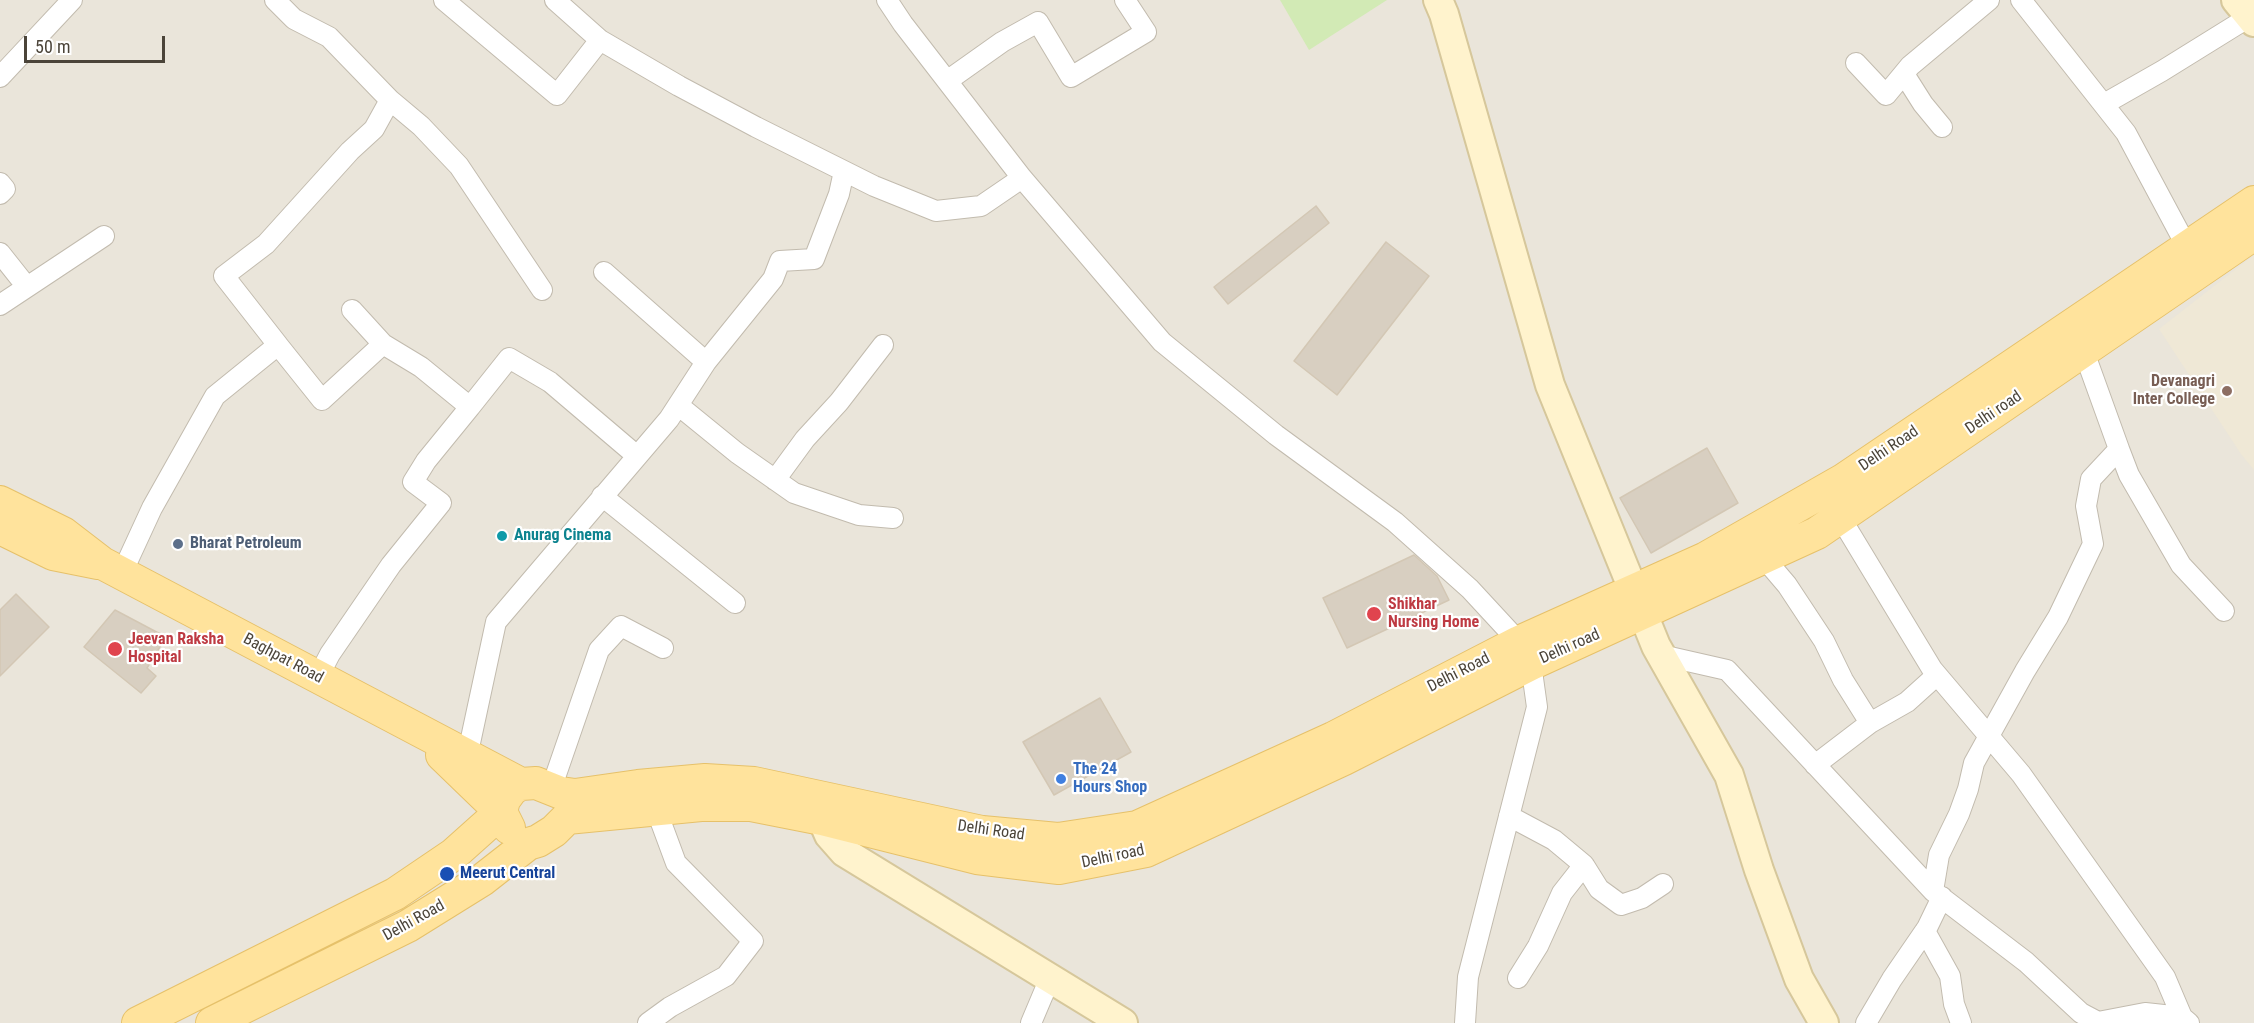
<!DOCTYPE html>
<html>
<head>
<meta charset="utf-8">
<style>
  body { margin:0 }
  #map { position:relative; width:2254px; height:1023px; overflow:hidden; background:#f6f3ec; font-family:"Roboto Condensed",sans-serif }
  canvas { display:block }
  .scale { position:absolute; left:24px; top:36px; width:141px; height:27px; box-sizing:border-box; border:3px solid #4b4439; border-top:0; padding-left:8px; font-size:18px; line-height:21px; white-space:nowrap; color:#4b4439; -webkit-text-stroke:4px #fff; paint-order:stroke }
</style>
</head>
<body>
<div id="map">
<canvas width="2254" height="1023"></canvas>
<div class="scale">50 m</div>
</div>
<script>
const g = document.querySelector('canvas').getContext('2d');
g.lineJoin = 'round';
function paint(path, color) { g.fillStyle = color; g.fill(path, 'evenodd'); }
const shape = rows => new Path2D(rows.map(r => 'M' + r).join(''));
function strokePath(path, color, width, dash) { g.strokeStyle = color; g.lineWidth = width; g.lineCap = dash ? 'butt' : 'round'; g.setLineDash(dash || []); g.stroke(path); }
function drawText(font, color, halo, rows, align = 'center') {
  g.font = font + ' "Roboto Condensed",sans-serif'; g.lineWidth = 4.5; g.setLineDash([]); g.textBaseline = 'middle'; g.strokeStyle = halo; g.fillStyle = color; for (const [text, x, y, turn = 0] of rows) {
    g.save(); g.translate(x, y); g.rotate((+turn || 0) * Math.PI / 180); g.textAlign = isNaN(turn) ? turn : align; if (halo) g.strokeText(text, 0, 0); g.fillText(text, 0, 0); g.restore();
  }
}
paint(shape([
  [0,0,2254,0,2254,1023,0,1023]
]), '#eae5da');
paint(shape([
  [2254,255,2254,470,2241,454,2159,329]
]), '#efe8d6');
paint(shape([
  [1280,0,1387,0,1309,50]
]), '#d2eab5');
const building = shape([
  [1316,206,1329,223,1228,304,1214,287,1316,206],
  [1386,242,1429,276,1337,395,1294,361,1386,242],
  [1707,448,1738,503,1651,553,1620,498,1707,448],
  [1414,555,1437,576,1449,600,1347,648,1323,598,1414,555],
  [16,594,49,627,0,676,0,610,16,594],
  [115,610,166,637,147,668,156,676,141,693,84,647,115,610],
  [1100,698,1131,752,1054,795,1023,742,1100,698]
]);
paint(building, '#d8cfc1');
strokePath(building, '#d3c7b4', 1.5);
const street = shape([
  [275,0,294,19,329,37,390,100,421,126,459,166,542,290],
  [444,0,557,95,600,40],
  [555,0,600,40,679,86,756,127,874,186,936,211,981,206,1022,178],
  [887,0,903,24,1022,178,1162,342,1276,435,1395,522,1470,589,1519,642,1531,664,1537,707,1468,977,1465,1023],
  [2021,0,2126,133,2187,247],
  [1856,63,1886,95,1910,66,1989,0],
  [1904,74,1923,104,1942,127],
  [0,77,72,0],
  [947,81,1002,42,1038,22,1071,77,1146,32,1125,0],
  [2104,104,2162,71,2249,17],
  [0,183,5,189,0,194],
  [0,253,27,287],
  [0,305,104,236],
  [383,344,421,367,470,407,509,358,550,382,637,456],
  [278,345,322,400,383,344,352,310],
  [706,362,773,279,780,261,814,259,839,194,844,171],
  [678,405,737,453,794,493,859,515,893,518],
  [2119,449,2129,475,2181,565,2224,611],
  [775,480,805,439,839,402,883,345],
  [602,496,735,603],
  [1840,517,1932,669,2021,774,2165,977,2182,1017],
  [1764,558,1787,585,1824,641,1843,680,1870,723],
  [122,573,152,508,215,396,278,345,224,276,266,244,350,151,374,129,390,100],
  [1661,655,1727,670,1933,891,2026,962,2081,1013,2098,1022,2145,1013,2182,1017,2189,1023],
  [318,677,330,654,391,565,441,503,413,482,426,461,470,407],
  [467,757,496,622,669,419,706,362,604,272],
  [1815,765,1870,723,1907,702,1937,675],
  [551,789,599,650,621,626,663,648],
  [1509,816,1554,840,1584,865,1562,893,1538,946,1518,978],
  [1584,865,1599,889,1621,905,1642,898,1663,884],
  [1933,891,1939,855,1959,814,1968,789,1974,763,2025,671,2058,617,2093,544,2086,506,2091,479,2119,449,2084,352],
  [1925,931,1950,976,1954,1004,1961,1023],
  [648,1023,670,1007,726,976,753,941,676,863,656,809],
  [1031,1023,1050,978],
  [1866,1023,1892,979,1927,928,1942,897]
]);
const secondary = shape([
  [1438,0,1444,14,1550,385,1656,646,1729,775,1759,870,1799,979,1824,1023],
  [2236,0,2254,22],
  [826,802,822,819,829,835,844,852,1123,1023]
]);
const primary = shape([
  [0,502,63,533,102,563,521,784,536,783,561,793,575,795,638,786,705,780,754,783,982,832,1058,839,1137,827,1333,738,1519,642,1706,558,1843,480,2254,202],
  [0,528,53,554,98,563],
  [442,755,501,812,509,828],
  [138,1023,395,894,454,854,501,812,504,800,512,789,521,784],
  [212,1023,408,926,482,880,528,844,538,841,554,831,567,818,701,805,751,805,822,819,977,858,1059,868,1146,851,1344,759,1531,664,1817,533,2254,234]
]);
strokePath(street, '#c2bbae', 22);
strokePath(secondary, '#d6c79b', 32);
strokePath(primary, '#e6c16a', 34);
strokePath(street, '#fff', 20);
strokePath(secondary, '#fff3cd', 28);
strokePath(primary, '#ffe39c', 32);
for (const [x, y, r, color] of [
  [2227,391,6,"#8d6e63"],
  [502,536,6,"#0f9aa8"],
  [178,544,6,"#5c6f8a"],
  [1374,614,8,"#e0444e"],
  [115,649,8,"#e0444e"],
  [1061,779,6,"#3f7fe0"],
  [447,874,8,"#1a4fb4"]
]) { const dot = new Path2D(); dot.arc(x, y, r, 0, 2 * Math.PI); g.fillStyle = color; g.fill(dot); strokePath(dot, '#fff', 2); }
drawText('bold 16px', '#785e54', '#fff', [
  ["Devanagri",2215,382],
  ["Inter College",2215,400]
], 'right');
drawText('16px', '#4b4439', '#fff', [
  ["Delhi road",1994,413,-34],
  ["Delhi Road",1889,449,-34],
  ["Delhi road",1570,647,-24],
  ["Baghpat Road",283,659,28],
  ["Delhi Road",1459,673,-27],
  ["Delhi Road",991,831,8],
  ["Delhi road",1113,857,-12],
  ["Delhi Road",414,921,-29]
]);
drawText('bold 16px', '#0d838f', '#fff', [
  ["Anurag Cinema",514,536]
], 'left');
drawText('bold 16px', '#4e5e75', '#fff', [
  ["Bharat Petroleum",190,544]
], 'left');
drawText('bold 16px', '#be3a42', '#fff', [
  ["Shikhar",1388,605],
  ["Nursing Home",1388,623],
  ["Jeevan Raksha",128,640],
  ["Hospital",128,658]
], 'left');
drawText('bold 16px', '#366cbe', '#fff', [
  ["The 24",1073,770],
  ["Hours Shop",1073,788]
], 'left');
drawText('bold 16px', '#164399', '#fff', [
  ["Meerut Central",460,874]
], 'left');
</script>
</body>
</html>
